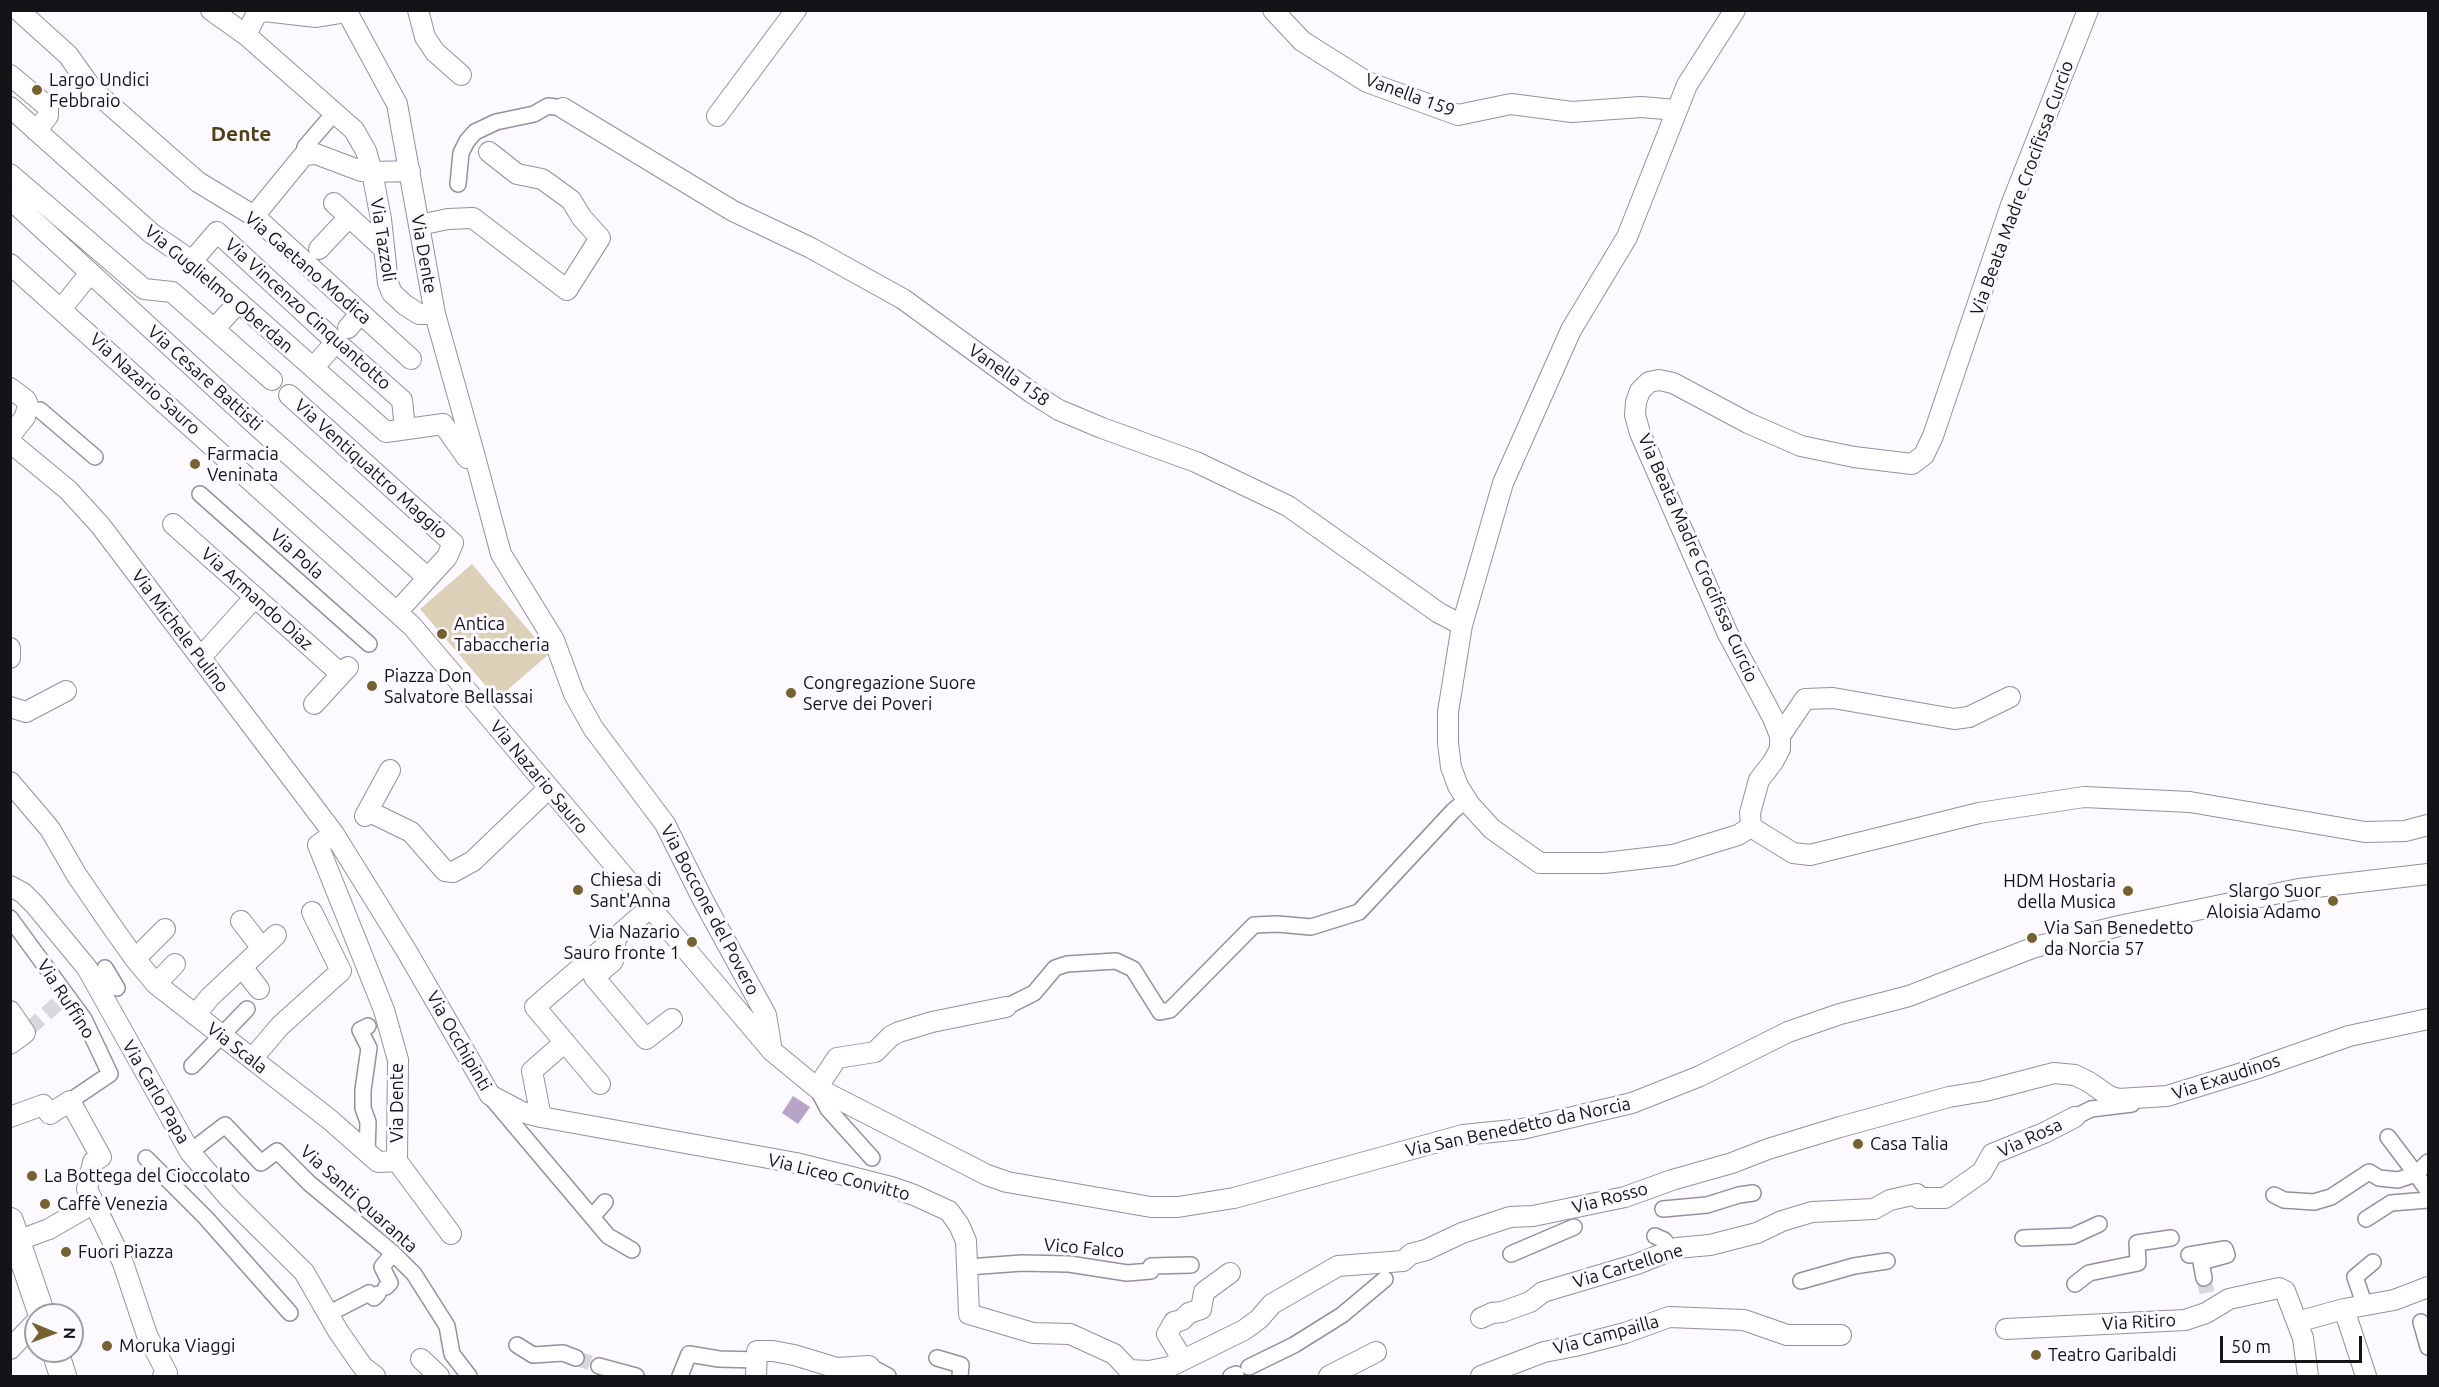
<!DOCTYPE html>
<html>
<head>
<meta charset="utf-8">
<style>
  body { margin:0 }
  #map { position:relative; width:2439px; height:1387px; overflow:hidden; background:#fcfafe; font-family:Ubuntu,sans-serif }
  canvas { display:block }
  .frame { position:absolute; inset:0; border:12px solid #151218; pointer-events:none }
  .north { position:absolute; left:24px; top:1303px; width:60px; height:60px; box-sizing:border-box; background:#fcfafe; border:2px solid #a09da2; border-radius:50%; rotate:91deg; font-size:16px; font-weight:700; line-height:24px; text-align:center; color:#151218 }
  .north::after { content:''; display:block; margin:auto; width:21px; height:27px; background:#756230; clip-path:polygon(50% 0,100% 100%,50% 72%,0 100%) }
  .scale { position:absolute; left:2220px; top:1336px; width:142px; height:27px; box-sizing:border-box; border:3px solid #151218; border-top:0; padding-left:8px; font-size:18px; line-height:21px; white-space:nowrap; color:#151218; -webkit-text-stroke:4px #fcfafe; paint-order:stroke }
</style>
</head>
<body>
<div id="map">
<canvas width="2439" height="1387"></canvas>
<div class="frame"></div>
<div class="north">N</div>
<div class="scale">50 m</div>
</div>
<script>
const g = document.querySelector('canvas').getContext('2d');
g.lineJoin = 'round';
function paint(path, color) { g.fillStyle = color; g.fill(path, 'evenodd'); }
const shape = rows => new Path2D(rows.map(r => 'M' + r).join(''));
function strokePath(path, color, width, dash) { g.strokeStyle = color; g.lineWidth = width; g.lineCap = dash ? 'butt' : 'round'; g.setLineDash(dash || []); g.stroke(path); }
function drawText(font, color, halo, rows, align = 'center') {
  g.font = font + ' Ubuntu,sans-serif'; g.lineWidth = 6; g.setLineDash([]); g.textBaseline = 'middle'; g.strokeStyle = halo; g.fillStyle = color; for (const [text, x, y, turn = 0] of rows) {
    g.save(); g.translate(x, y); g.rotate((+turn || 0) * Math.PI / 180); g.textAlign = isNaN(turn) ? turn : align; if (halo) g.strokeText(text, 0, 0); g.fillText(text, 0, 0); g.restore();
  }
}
paint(shape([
  [472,564,549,654,497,699,420,609]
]), '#dcd1b8');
paint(shape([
  [793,1096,810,1107,798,1124,782,1113]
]), '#b7a4c8');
strokePath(shape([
  [29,1029,57,1004],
  [2204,1278,2208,1298],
  [576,1358,599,1366]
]), '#d9d7dc', 15, [15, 8]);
const pedestrian = shape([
  [304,155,305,147,335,112],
  [458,184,461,153,467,141,475,132,496,122,534,114,548,106,563,108],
  [40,410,95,457],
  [200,494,369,644],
  [10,918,84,1019,110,1074,70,1101],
  [105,968,117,988],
  [1006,1007,1034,993,1055,968,1067,964,1116,961,1133,969,1160,1012,1170,1010,1254,925,1278,924,1311,927,1359,912,1453,811,1460,805,1470,805],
  [192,1066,247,1009],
  [817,1088,828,1109,872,1158],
  [494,1101,592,1217,605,1202],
  [2075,1117,2091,1109,2132,1104],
  [2388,1137,2416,1174,2428,1162],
  [190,1152,225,1125,261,1163,277,1151,309,1183,393,1253,414,1274,447,1326,452,1354,469,1376],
  [367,1153,368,1122,363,1108,363,1090,369,1048,360,1030,368,1026],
  [146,1158,206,1218,290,1313],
  [2274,1195,2284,1200,2314,1202,2331,1197,2369,1172,2379,1178,2398,1180,2416,1174,2428,1191],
  [1663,1209,1707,1205,1739,1195,1753,1193],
  [592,1217,608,1236,632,1250],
  [2366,1219,2391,1203,2428,1200],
  [1655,1236,1664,1240,1672,1250],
  [2023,1238,2073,1236,2099,1224],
  [1511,1254,1574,1227],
  [2189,1255,2225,1249,2227,1255,2201,1262,2204,1278],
  [968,1267,1022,1263,1069,1264,1127,1273,1151,1271,1151,1266,1191,1265],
  [1801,1281,1854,1266,1887,1261],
  [2075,1284,2089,1273,2138,1263,2137,1243,2171,1238],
  [386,1287,390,1283,382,1267,393,1253],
  [2365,1306,2355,1277,2373,1262],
  [330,1313,369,1293,374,1298,378,1294],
  [2421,1322,2428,1347],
  [517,1345,533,1355,563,1353,576,1358],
  [937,1358,961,1365,960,1376],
  [599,1366,636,1376],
  [869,1366,888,1376],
  [1249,1367,1294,1345,1342,1315,1385,1279],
  [680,1376,689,1354,719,1359,757,1360],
  [1231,1376,1236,1374]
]);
const minor = shape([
  [18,10,68,55,93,90,198,182,254,216,411,359],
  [211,10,246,35,354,130,366,151,372,172,410,171],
  [418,10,425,37,435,52,461,75],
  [1273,10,1302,41,1367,82,1458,115,1511,104,1572,112,1641,107,1676,110],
  [1735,10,1687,85,1627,237,1571,330,1503,483,1462,625,1448,712,1448,743,1451,767,1458,786,1470,805,1492,829,1540,863,1604,863,1673,855,1738,835,1751,827,1750,813,1759,780,1773,762,1780,749,1780,736,1773,718,1727,632,1640,433,1635,415,1636,402,1640,391,1649,382,1659,380,1673,383,1748,423,1801,446,1854,457,1912,464,1924,455,1933,436,2011,205,2088,10],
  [246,35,256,15,264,11,316,17,347,12],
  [10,75,48,107,48,116,36,131],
  [10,107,151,233,192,261,386,432,443,424,467,458,475,457,435,314,397,104,346,10],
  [563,108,733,211,811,248,903,299,1032,393,1059,410,1102,428,1196,462,1288,506,1439,613,1462,625],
  [717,116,796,10],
  [10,174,144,289,172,292,272,380],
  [10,199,259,428,428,578],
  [334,203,383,248],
  [254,216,304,155,316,154,361,171,372,172,381,219,388,283,392,293,405,305,419,314,435,314],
  [419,225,448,219,473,218,567,290,600,238,582,218,571,200,542,179,517,174,489,152],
  [319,249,349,217],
  [192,261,217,232,336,342,402,400,405,429],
  [10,264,412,626,772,1051,817,1088,987,1175,1007,1182,1151,1207,1178,1207,1234,1198,1463,1135,1522,1129,1632,1103,1700,1076,1788,1032,1840,1014,1909,996,2035,947,2119,926,2299,889,2428,874],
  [62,308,90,273],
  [348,328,361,313],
  [214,329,239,302],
  [320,360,336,342],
  [10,388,26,400,28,405,25,417,10,436],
  [289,395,453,543,447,557,397,612],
  [10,442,68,490,100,525,334,834,406,950,490,1095,522,1112,541,1117,796,1163,891,1187,914,1195,949,1211,959,1225,966,1241,969,1314,1033,1333,1070,1334,1114,1354,1129,1370,1149,1371,1162,1376],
  [475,457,501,554,554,640,574,694,593,728,665,824,703,900,766,1015,772,1051],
  [173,524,341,674],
  [10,648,10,658],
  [201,657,255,597],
  [314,704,348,667],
  [10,707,26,712,66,691],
  [1780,736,1805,699,1833,698,1954,719,1969,717,2010,697],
  [10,782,50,829,76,874,106,918,135,959,156,984,329,1119,378,1162,397,1161],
  [368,811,411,832,445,871,453,872,473,861,549,788],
  [365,816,390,770],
  [1751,827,1793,853,1810,855,1979,813,2084,797,2190,802,2365,832,2405,831,2428,825],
  [334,834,318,845,384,1010,398,1060,397,1161],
  [10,886,23,893,35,905,87,968,190,1152,230,1199,304,1272,338,1331,363,1367,375,1376],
  [241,921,262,948],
  [616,938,613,961,594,977,646,1039,672,1019],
  [135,959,165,929],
  [242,967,259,989],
  [156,984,175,964],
  [10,1011,25,1033,10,1044],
  [195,1015,210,997,276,935],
  [252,1059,280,1026,341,971,312,912],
  [600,1084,535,1007,651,907],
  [817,1088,837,1058,875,1052,891,1036,899,1032,932,1022,1006,1007],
  [10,1117,43,1105,50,1114,70,1101,101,1157,93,1162,87,1189,123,1263,147,1335,167,1373,163,1376],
  [541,1117,532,1071,565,1042],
  [397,1161,451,1234],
  [17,1241,49,1229,94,1203],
  [1481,1318,1492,1313,1502,1312,1530,1302,1543,1292,1637,1264,1677,1248,1710,1245,1757,1233,1782,1221,1812,1212,1874,1209,1890,1200,1917,1194,1919,1198,1945,1198,1982,1172,1992,1154,2044,1133,2075,1117],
  [2297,1322,2344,1309],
  [2006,1329,2185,1320,2206,1313,2229,1299,2279,1288,2285,1291,2303,1338,2308,1376],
  [10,1349,36,1322],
  [421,1359,439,1376],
  [1183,1360,1167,1334,1174,1322,1182,1320,1189,1313,1201,1309,1204,1292,1230,1273],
  [1149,1371,1169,1367,1244,1330,1259,1319,1272,1304,1338,1266,1403,1261,1411,1254,1426,1250,1462,1233,1510,1217,1533,1216,1625,1197,1672,1180,1732,1163,1768,1149,1840,1127,1949,1097,1985,1091,2054,1073,2075,1075,2089,1082,2109,1096,2118,1099,2167,1096,2255,1069,2349,1036,2428,1019],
  [756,1376,757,1351,773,1351,794,1355,837,1368,869,1366],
  [1329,1376,1376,1352],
  [1481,1376,1544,1352,1575,1346,1625,1333,1669,1317,1744,1320,1787,1335,1841,1335],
  [2366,1376,2344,1309,2394,1300,2428,1287]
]);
const tertiary = shape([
  [10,1221,42,1315],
  [55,1351,63,1376]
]);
strokePath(pedestrian, '#978e9e', 18);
strokePath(minor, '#978e9e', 22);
strokePath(tertiary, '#978e9e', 28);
strokePath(pedestrian, '#fff', 15);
strokePath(minor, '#fff', 20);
strokePath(tertiary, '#fff', 26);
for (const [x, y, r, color] of [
  [37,90,6,"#756230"],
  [195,464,6,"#756230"],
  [442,634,6,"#756230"],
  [372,686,6,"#756230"],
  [791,693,6,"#756230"],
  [578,890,6,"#756230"],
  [2128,891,6,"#756230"],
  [2333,901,6,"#756230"],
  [2032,938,6,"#756230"],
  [692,942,6,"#756230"],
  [1858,1144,6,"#756230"],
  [32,1176,6,"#756230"],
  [45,1204,6,"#756230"],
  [66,1252,6,"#756230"],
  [107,1346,6,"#756230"],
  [2036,1355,6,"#756230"]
]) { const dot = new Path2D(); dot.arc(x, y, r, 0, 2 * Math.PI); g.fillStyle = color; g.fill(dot); strokePath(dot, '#fcfafe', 2); }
drawText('18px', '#151218', '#fcfafe', [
  ["Largo Undici",49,80],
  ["Febbraio",49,101],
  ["Farmacia",207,454],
  ["Veninata",207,475],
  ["Antica",454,624],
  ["Tabaccheria",454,645],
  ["Piazza Don",384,676],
  ["Salvatore Bellassai",384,697],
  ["Congregazione Suore",803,683],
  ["Serve dei Poveri",803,704],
  ["Chiesa di",590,880],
  ["Sant'Anna",590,901],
  ["HDM Hostaria",2116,881,"right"],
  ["della Musica",2116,902,"right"],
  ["Slargo Suor",2321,891,"right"],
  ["Aloisia Adamo",2321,912,"right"],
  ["Via San Benedetto",2044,928],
  ["da Norcia 57",2044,949],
  ["Via Nazario",680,932,"right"],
  ["Sauro fronte 1",680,953,"right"],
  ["Casa Talia",1870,1144],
  ["La Bottega del Cioccolato",44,1176],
  ["Caffè Venezia",57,1204],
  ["Fuori Piazza",78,1252],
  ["Moruka Viaggi",119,1346],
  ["Teatro Garibaldi",2048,1355]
], 'left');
drawText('18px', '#151218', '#fcfafe', [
  ["Vanella 159",1410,95,20],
  ["Via Beata Madre Crocifissa Curcio",2022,188,-70],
  ["Via Tazzoli",383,240,81],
  ["Via Dente",424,254,80],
  ["Via Gaetano Modica",308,268,41],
  ["Via Guglielmo Oberdan",219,289,40],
  ["Via Vincenzo Cinquantotto",308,314,42],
  ["Vanella 158",1009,375,35],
  ["Via Cesare Battisti",205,378,42],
  ["Via Nazario Sauro",145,384,42],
  ["Via Ventiquattro Maggio",371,469,42],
  ["Via Pola",297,554,42],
  ["Via Beata Madre Crocifissa Curcio",1698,558,66],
  ["Via Armando Diaz",257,599,42],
  ["Via Michele Pulino",180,631,53],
  ["Via Nazario Sauro",539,777,50],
  ["Via Boccone del Povero",710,910,62],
  ["Via Ruffino",66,999,57],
  ["Via Occhipinti",459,1041,60],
  ["Via Scala",237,1048,38],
  ["Via Exaudinos",2226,1077,-18],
  ["Via Carlo Papa",156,1092,60],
  ["Via Dente",397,1103,-90],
  ["Via San Benedetto da Norcia",1518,1127,-12],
  ["Via Rosa",2030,1138,-25],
  ["Via Liceo Convitto",839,1177,14],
  ["Via Rosso",1610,1198,-15],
  ["Via Santi Quaranta",359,1199,42],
  ["Vico Falco",1084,1248,5],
  ["Via Cartellone",1628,1266,-17],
  ["Via Ritiro",2139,1322,-3],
  ["Via Campailla",1606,1335,-15]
]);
drawText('bold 21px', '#4e3f17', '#fcfafe', [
  ["Dente",241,134]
]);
</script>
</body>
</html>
